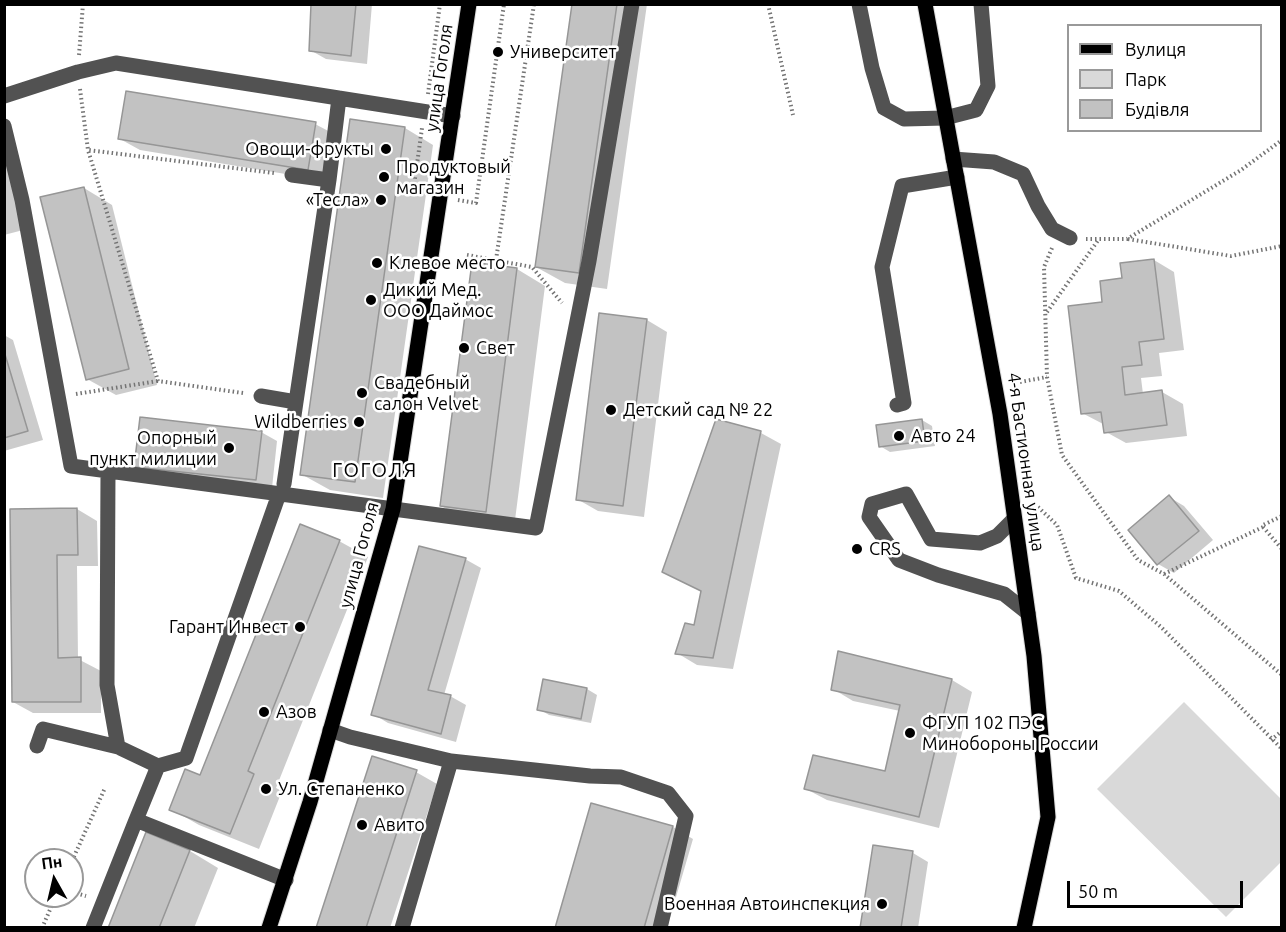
<!DOCTYPE html>
<html>
<head>
<meta charset="utf-8">
<style>
  body { margin:0 }
  #map { position:relative; width:1286px; height:932px; overflow:hidden; background:#fff; font-family:Ubuntu,sans-serif }
  canvas { display:block }
  .frame { position:absolute; inset:0; border:6px solid #000; pointer-events:none }
  .legend { position:absolute; left:1067px; top:24px; width:195px; height:108px; box-sizing:border-box; background:#fff; border:2px solid #999; margin:0; padding:8px 10px; list-style:none; font-size:18px; color:#000 }
  .legend li { display:flex; align-items:center; gap:12px; height:30px }
  .legend b { width:30px; border:2px solid #999 }
  .north { position:absolute; left:24px; top:848px; width:60px; height:60px; box-sizing:border-box; background:#fff; border:2px solid #999; border-radius:50%; rotate:352deg; font-size:16px; font-weight:700; line-height:24px; text-align:center; color:#000 }
  .north::after { content:''; display:block; margin:auto; width:21px; height:27px; background:#000; clip-path:polygon(50% 0,100% 100%,50% 72%,0 100%) }
  .scale { position:absolute; left:1067px; top:881px; width:176px; height:27px; box-sizing:border-box; border:3px solid #000; border-top:0; padding-left:8px; font-size:18px; line-height:21px; white-space:nowrap; color:#000; -webkit-text-stroke:4px #fff; paint-order:stroke }
</style>
</head>
<body>
<div id="map">
<canvas width="1286" height="932"></canvas>
<div class="frame"></div>
<ul class="legend">
<li><b style="height:8px;background:#000"></b>Вулиця</li>
<li><b style="height:16px;background:#d9d9d9"></b>Парк</li>
<li><b style="height:16px;background:#c2c2c2"></b>Будівля</li>
</ul>
<div class="north">Пн</div>
<div class="scale">50 m</div>
</div>
<script>
const g = document.querySelector('canvas').getContext('2d');
g.lineJoin = 'round';
function paint(path, color) { g.fillStyle = color; g.fill(path, 'evenodd'); }
const shape = rows => new Path2D(rows.map(r => 'M' + r).join(''));
function strokePath(path, color, width, dash) { g.strokeStyle = color; g.lineWidth = width; g.lineCap = dash ? 'butt' : 'round'; g.setLineDash(dash || []); g.stroke(path); }
function drawText(font, color, halo, rows, align = 'center') {
  g.font = font + ' Ubuntu,sans-serif'; g.lineWidth = 5; g.setLineDash([]); g.textBaseline = 'middle'; g.strokeStyle = halo; g.fillStyle = color; for (const [text, x, y, turn = 0] of rows) {
    g.save(); g.translate(x, y); g.rotate((+turn || 0) * Math.PI / 180); g.textAlign = isNaN(turn) ? turn : align; if (halo) g.strokeText(text, 0, 0); g.fillText(text, 0, 0); g.restore();
  }
}
paint(shape([
  [1184,702,1281,799,1281,862,1226,917,1097,789]
]), '#d9d9d9');
paint(shape([
  [313,4,372,4,367,64,326,59,310,50],
  [573,4,647,4,607,289,565,283,536,267],
  [315,124,336,135,328,181,140,150,120,139],
  [4,126,31,228,4,235],
  [405,128,433,145,383,498,330,490,301,474],
  [84,188,112,205,157,385,116,395,87,379],
  [1154,260,1174,272,1184,350,1159,353,1162,376,1141,378,1143,394,1162,392,1183,404,1187,436,1126,443,1106,432,1105,425,1082,413,1104,303,1123,280],
  [517,269,545,286,514,528,470,522,441,506],
  [647,320,667,332,644,517,598,511,577,499],
  [4,335,13,340,43,440,4,451],
  [922,420,932,426,935,446,890,452,880,446],
  [261,432,277,441,272,488,151,475,136,466],
  [761,433,781,444,733,669,697,665,677,653,695,627,702,592,664,571],
  [1169,497,1184,506,1213,540,1174,573,1158,564,1130,530],
  [77,509,97,521,98,566,77,566,78,659,101,671,101,713,33,713,13,702,11,510],
  [339,541,368,557,276,788,282,791,259,849,199,825,171,809,201,777],
  [465,559,481,568,444,695,450,696,466,705,456,742,388,723,373,714],
  [840,653,952,680,972,692,939,828,827,800,806,789,886,773,900,711,853,701,833,689],
  [587,689,597,695,591,723,549,715,539,709],
  [416,772,437,784,390,928,318,928],
  [673,827,693,839,667,928,557,928],
  [147,834,190,851,218,868,194,928,110,928],
  [913,853,928,862,918,928,862,928]
]), '#0003');
const building = shape([
  [311,4,356,4,351,56,309,51,311,4],
  [572,4,617,4,579,273,535,267,572,4],
  [126,91,316,122,308,170,118,139,126,91],
  [350,119,405,127,355,482,300,475,350,119],
  [84,187,129,369,86,380,40,197,84,187],
  [1154,259,1164,339,1139,342,1142,365,1122,367,1125,395,1162,390,1167,425,1104,433,1101,412,1081,414,1068,306,1102,302,1100,281,1122,278,1120,263,1154,259],
  [472,262,517,268,486,512,440,506,472,262],
  [599,313,647,319,623,506,576,500,599,313],
  [4,351,28,431,4,438,4,351],
  [140,417,262,431,256,480,134,467,140,417],
  [716,419,761,431,713,658,675,654,685,623,694,625,701,591,662,572,716,419],
  [922,419,925,441,879,447,876,425,922,419],
  [1169,495,1199,531,1157,565,1128,530,1169,495],
  [77,508,78,555,57,555,58,658,81,657,81,702,12,702,10,509,77,508],
  [300,524,340,540,248,771,254,774,230,834,169,810,185,769,200,775,300,524],
  [419,546,466,558,428,690,451,695,441,734,371,715,419,546],
  [838,651,952,679,919,817,804,789,813,755,885,771,900,705,831,690,838,651],
  [543,679,587,688,581,719,537,710,543,679],
  [372,756,417,770,366,928,316,928,372,756],
  [591,803,673,826,644,928,555,928,591,803],
  [146,832,190,850,159,928,108,928,146,832],
  [873,845,913,851,901,928,860,928,873,845]
]);
paint(building, '#c2c2c2');
strokePath(building, '#969696', 1.5);
const major = shape([
  [925,4,1000,414,1034,656,1048,817,1024,928],
  [269,928,310,802,393,509,469,4]
]);
strokePath(major, '#dbdbdb', 17);
strokePath(shape([
  [768,4,793,115],
  [79,55,83,4],
  [80,89,88,150],
  [428,94,440,4],
  [421,194,413,193,422,128],
  [458,200,476,203,504,4],
  [1086,239,1127,239,1241,170,1282,140],
  [1128,239,1231,256,1282,246],
  [1052,248,1044,267,1047,377,1062,455,1138,560,1164,574,1282,675],
  [467,255,532,267,562,303],
  [496,260,534,4],
  [1047,312,1099,239],
  [1020,382,1047,377],
  [243,393,158,381,88,150,274,173],
  [76,394,158,381],
  [1038,507,1057,525,1076,578,1119,591,1161,627,1282,749],
  [1263,527,1282,549],
  [1164,574,1263,527,1263,525,1282,516],
  [1271,740,1282,731],
  [72,861,105,788],
  [72,892,86,896],
  [42,928,56,896]
]), '#747474', 4, [1.5, 3]);
strokePath(shape([
  [859,4,872,68,884,108,904,119,945,118,976,110,988,86,981,4],
  [4,96,78,72,116,63,453,116],
  [4,126,22,200,71,466,536,528,589,261,632,4],
  [953,159,994,162,1023,174,1038,206,1052,229,1070,238],
  [292,175,329,180],
  [261,396,296,402,329,180,339,98],
  [897,405,904,403,882,267,902,186,957,177],
  [108,471,107,685,118,747],
  [284,484,296,402],
  [1014,519,997,536,980,543,931,539,906,494,872,504,869,517,899,560,938,575,1004,594,1028,613],
  [330,730,350,737,451,761,402,928],
  [37,746,43,729,118,747,158,766],
  [451,761,590,776,621,777,668,793,686,816,660,928],
  [136,820,158,766,186,758,279,494],
  [93,928,136,820,286,880]
]), '#525252', 15);
strokePath(major, '#000', 15);
for (const [x, y, r, color] of [
  [498,52,6,"#000"],
  [386,149,6,"#000"],
  [384,177,6,"#000"],
  [381,200,6,"#000"],
  [377,263,6,"#000"],
  [371,300,6,"#000"],
  [464,348,6,"#000"],
  [362,393,6,"#000"],
  [611,410,6,"#000"],
  [359,422,6,"#000"],
  [899,436,6,"#000"],
  [229,448,6,"#000"],
  [857,549,6,"#000"],
  [300,627,6,"#000"],
  [264,712,6,"#000"],
  [910,733,6,"#000"],
  [266,789,6,"#000"],
  [362,825,6,"#000"],
  [882,904,6,"#000"]
]) { const dot = new Path2D(); dot.arc(x, y, r, 0, 2 * Math.PI); g.fillStyle = color; g.fill(dot); strokePath(dot, '#fff', 2); }
drawText('18px', '#000', '#fff', [
  ["Университет",510,52],
  ["Овощи-фрукты",374,149,"right"],
  ["Продуктовый",396,167],
  ["магазин",396,188],
  ["«Тесла»",369,200,"right"],
  ["Клевое место",389,263],
  ["Дикий Мед.",383,290],
  ["ООО Даймос",383,311],
  ["Свет",476,348],
  ["Свадебный",374,383],
  ["салон Velvet",374,404],
  ["Детский сад № 22",623,410],
  ["Wildberries",347,422,"right"],
  ["Авто 24",911,436],
  ["Опорный",217,438,"right"],
  ["пункт милиции",217,459,"right"],
  ["CRS",869,549],
  ["Гарант Инвест",288,627,"right"],
  ["Азов",276,712],
  ["ФГУП 102 ПЭС",922,723],
  ["Минобороны России",922,744],
  ["Ул. Степаненко",278,789],
  ["Авито",374,825],
  ["Военная Автоинспекция",870,904,"right"]
], 'left');
drawText('18px', '#000', '#fff', [
  ["улица Гоголя",439,78,-82],
  ["4-я Бастионная улица",1026,462,82],
  ["улица Гоголя",359,555,-75]
]);
g.letterSpacing = '1.5px';
drawText('20px', '#000', '#fff', [
  ["ГОГОЛЯ",375,470]
]);
g.letterSpacing = '0px';
</script>
</body>
</html>
